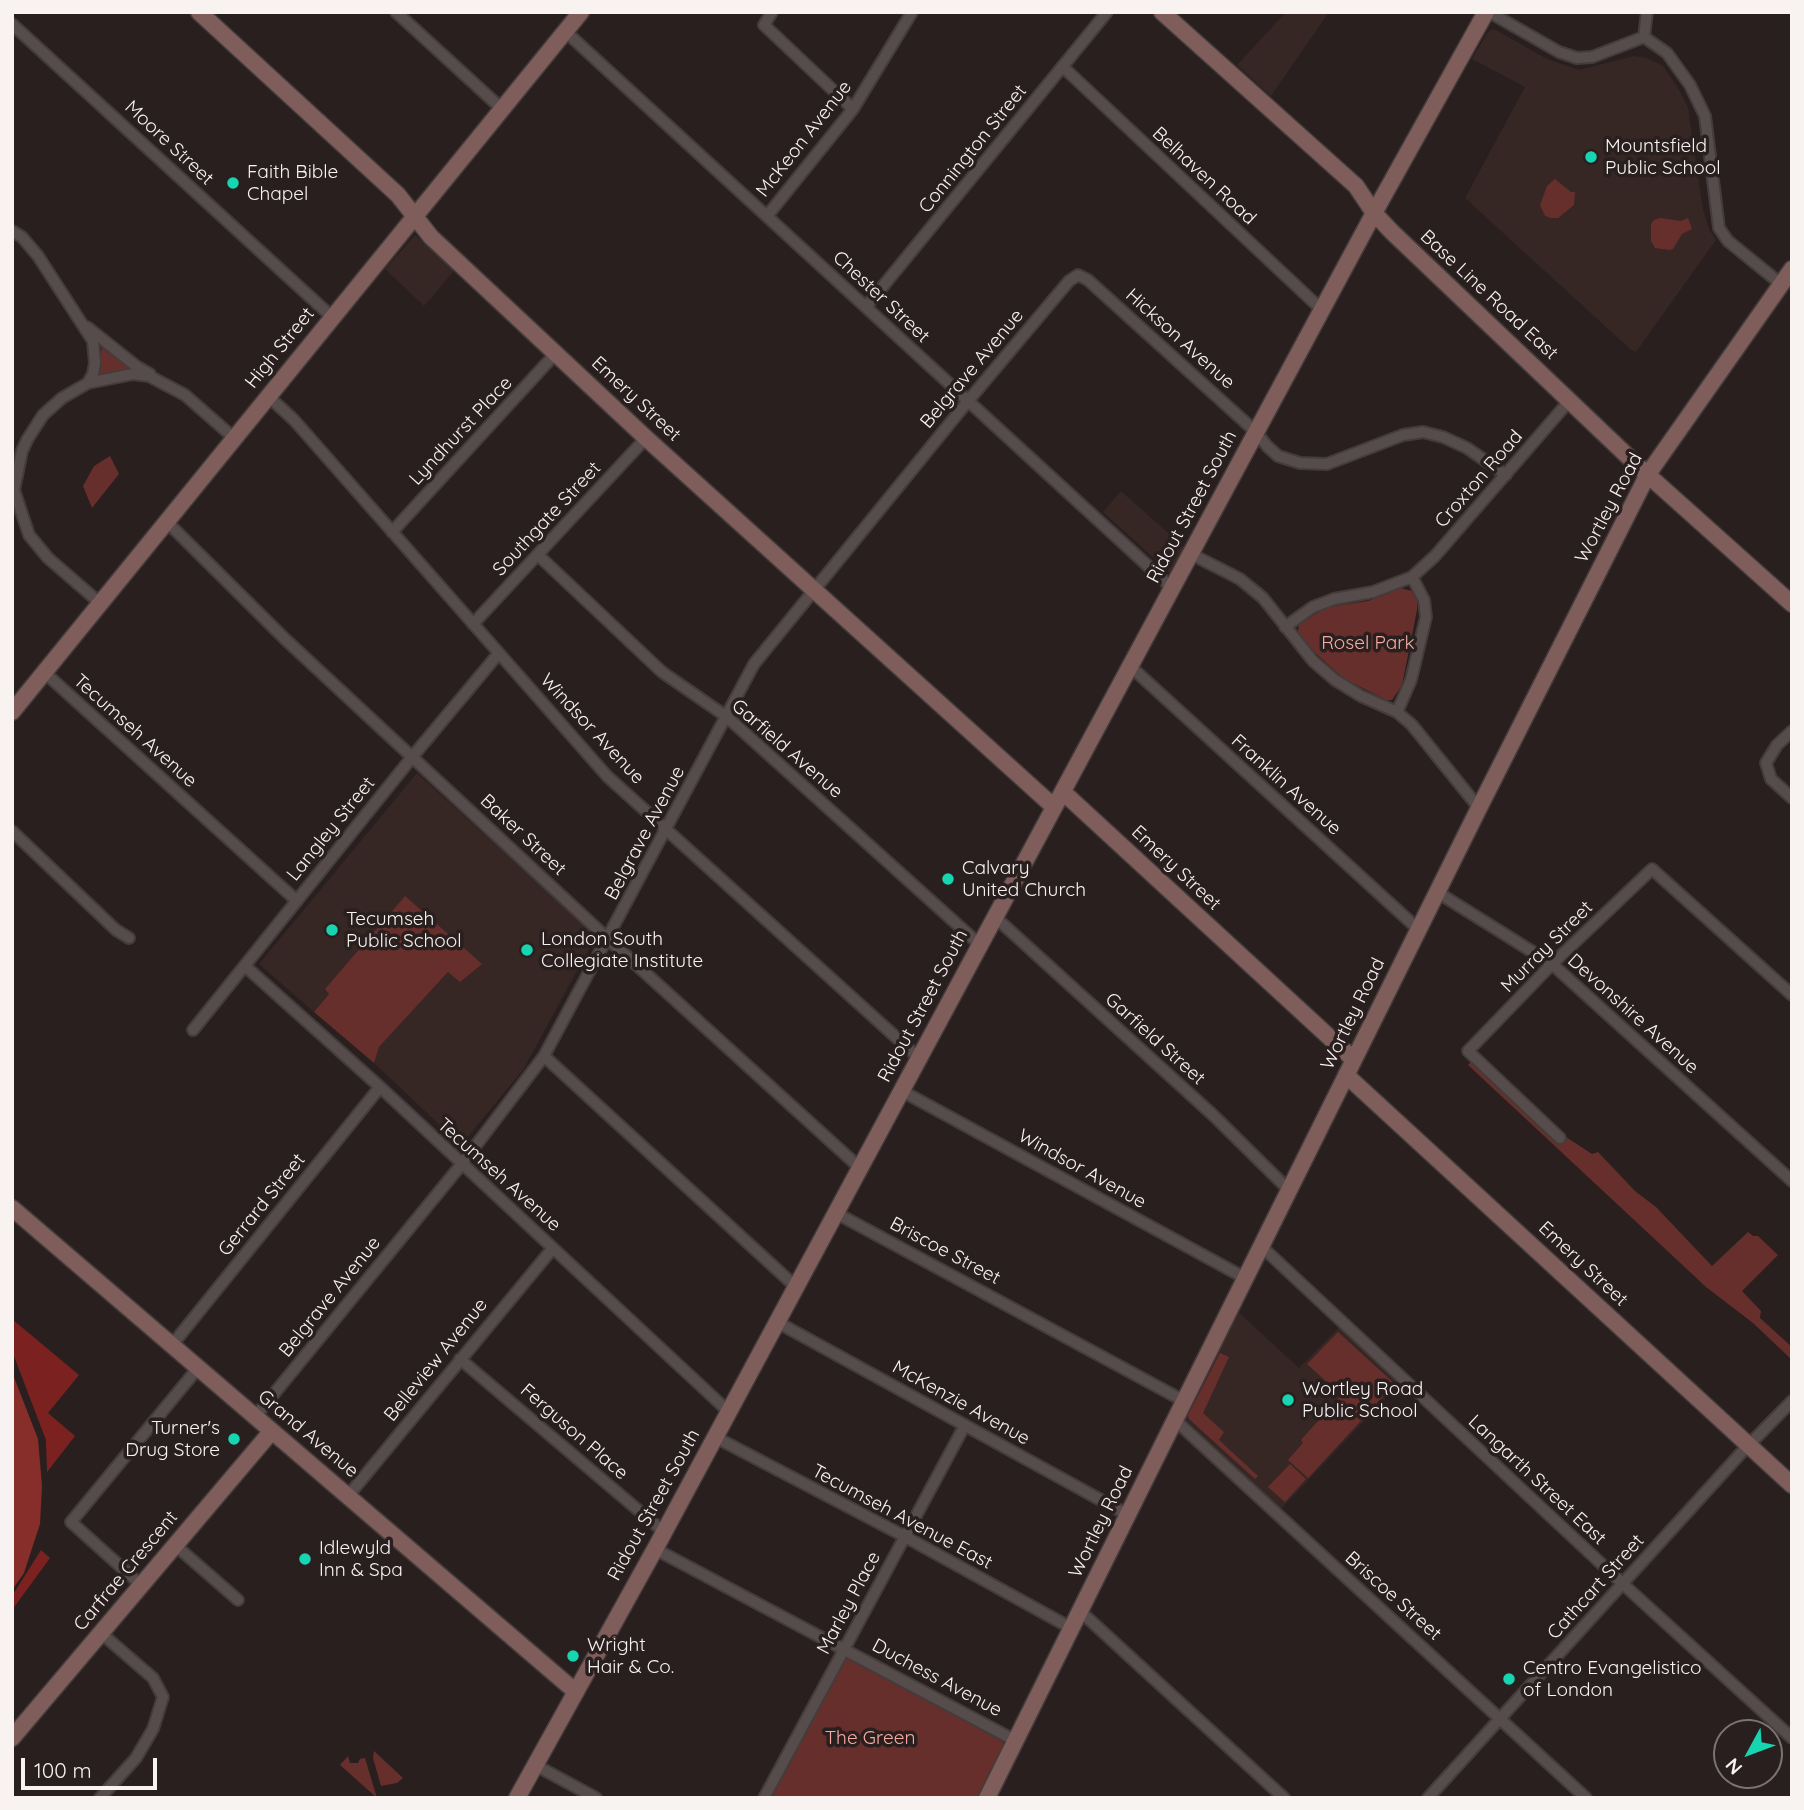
<!DOCTYPE html>
<html>
<head>
<meta charset="utf-8">
<style>
  body { margin:0 }
  #map { position:relative; width:1804px; height:1810px; overflow:hidden; background:#281f1e; font-family:Quicksand,sans-serif }
  canvas { display:block }
  .frame { position:absolute; inset:0; border:14px solid #f8f2f1; pointer-events:none }
  .north { position:absolute; left:1713px; top:1719px; width:70px; height:70px; box-sizing:border-box; background:#281f1e; border:2px solid #7b7372; border-radius:50%; rotate:229deg; font-size:19px; font-weight:700; line-height:28px; text-align:center; color:#f8f2f1 }
  .north::after { content:''; display:block; margin:auto; width:24px; height:32px; background:#18d5b2; clip-path:polygon(50% 0,100% 100%,50% 72%,0 100%) }
  .scale { position:absolute; left:21px; top:1758px; width:136px; height:32px; box-sizing:border-box; border:4px solid #f8f2f1; border-top:0; padding-left:9px; font-size:21px; line-height:24px; white-space:nowrap; color:#f8f2f1; -webkit-text-stroke:5px #281f1e; paint-order:stroke }
</style>
</head>
<body>
<div id="map">
<canvas width="1804" height="1810"></canvas>
<div class="frame"></div>
<div class="north">N</div>
<div class="scale">100 m</div>
</div>
<script>
const g = document.querySelector('canvas').getContext('2d');
g.lineJoin = 'round';
function paint(path, color) { g.fillStyle = color; g.fill(path, 'evenodd'); }
const shape = rows => new Path2D(rows.map(r => 'M' + r).join(''));
function strokePath(path, color, width, dash) { g.strokeStyle = color; g.lineWidth = width; g.lineCap = dash ? 'butt' : 'round'; g.setLineDash(dash || []); g.stroke(path); }
function drawText(font, color, halo, rows, align = 'center') {
  g.font = font + ' Quicksand,sans-serif'; g.lineWidth = 7; g.setLineDash([]); g.textBaseline = 'middle'; g.strokeStyle = halo; g.fillStyle = color; for (const [text, x, y, turn = 0] of rows) {
    g.save(); g.translate(x, y); g.rotate((+turn || 0) * Math.PI / 180); g.textAlign = isNaN(turn) ? turn : align; if (halo) g.strokeText(text, 0, 0); g.fillText(text, 0, 0); g.restore();
  }
}
paint(shape([
  [1286,12,1329,12,1271,96,1237,65],
  [1494,29,1547,59,1579,70,1634,56,1647,58,1663,66,1679,90,1688,108,1703,210,1710,231,1716,240,1636,352,1630,349,1465,198,1525,87,1472,59,1488,32],
  [415,235,455,270,424,306,385,269],
  [1121,491,1185,548,1170,573,1103,512],
  [417,773,596,936,523,1070,461,1145,374,1063,379,1047,448,972,405,896,326,989,330,994,314,1012,259,964],
  [1236,1310,1299,1368,1341,1325,1401,1382,1281,1509,1184,1418]
]), '#362725');
paint(shape([
  [1555,179,1571,192,1575,192,1574,205,1558,218,1551,218,1545,216,1540,205,1547,186],
  [1660,218,1681,221,1688,218,1692,229,1682,234,1673,249,1670,250,1655,248,1651,241,1651,224,1654,220],
  [102,346,133,369,134,371,97,375],
  [110,456,119,474,92,508,83,486,94,466],
  [1401,588,1412,591,1417,600,1417,610,1402,685,1392,700,1386,700,1343,678,1300,639,1298,631,1299,624,1327,607,1368,601],
  [405,896,482,964,460,982,448,972,379,1047,374,1063,314,1012,329,994,325,989],
  [1478,1055,1563,1135,1592,1154,1598,1152,1635,1191,1656,1207,1712,1266,1748,1232,1753,1236,1758,1236,1778,1255,1742,1291,1761,1311,1760,1318,1792,1347,1792,1360,1753,1323,1706,1287,1468,1065],
  [1338,1332,1395,1384,1308,1478,1288,1460,1303,1443,1301,1440,1341,1395,1307,1364],
  [1220,1353,1229,1357,1203,1413,1224,1432,1219,1440,1258,1476,1255,1479,1189,1419,1188,1415],
  [1290,1464,1306,1479,1285,1502,1268,1487],
  [849,1658,1002,1741,1005,1745,980,1798,770,1798,841,1664,844,1659],
  [374,1751,403,1778,397,1783,381,1786,373,1758],
  [348,1756,350,1763,358,1763,360,1759,365,1758,377,1798,340,1765]
]), '#662f2b');
paint(shape([
  [12,1319,79,1375,48,1413,75,1436,47,1472,46,1440,12,1351],
  [41,1550,50,1558,12,1610,12,1596]
]), '#7b2221');
paint(shape([
  [12,1372,38,1439,42,1486,40,1524,24,1573,12,1590]
]), '#872e2b');
const street = shape([
  [396,12,502,109],
  [772,12,764,25,853,109],
  [1489,12,1559,52,1577,58,1592,57,1644,37],
  [12,24,332,317],
  [566,32,1172,588],
  [1644,37,1667,53,1690,85,1705,116,1719,228,1728,241,1781,284],
  [1644,37,1647,12],
  [1063,67,1322,310],
  [767,216,853,109,912,12],
  [12,231,22,237,38,256,93,341,95,363,93,374,88,383],
  [866,307,1107,12],
  [87,327,136,366,150,374],
  [268,396,294,420,607,776,919,1058],
  [167,522,285,639,608,939,860,1168],
  [392,532,556,353],
  [1191,554,1240,579,1263,598,1313,661,1335,680,1361,696,1397,712,1412,725,1479,808],
  [538,555,662,672,727,717,980,945],
  [101,604,48,558,29,535,14,490,22,451,27,440,43,415,62,398,88,383,133,374,149,376,185,395,234,438],
  [473,624,646,438],
  [1285,627,1313,607,1334,599,1373,592,1412,577,1435,556,1570,400],
  [1130,666,1418,929],
  [44,672,297,901],
  [1397,712,1411,680,1426,617,1424,600,1412,577],
  [1792,731,1777,745,1766,763,1771,779,1792,798],
  [12,831,116,930,129,938],
  [1437,892,1552,964,1792,1181],
  [995,917,1213,1115,1289,1190],
  [245,966,380,1087,729,1412],
  [193,1030,413,756,499,653],
  [544,1056,796,1287],
  [902,1091,1245,1278],
  [1560,1138,1468,1051,1552,964,1652,869,1792,995],
  [836,1213,1184,1401],
  [1261,1246,1623,1584,1792,1738],
  [777,1322,1128,1515],
  [172,1345,380,1087],
  [460,1359,664,1532],
  [255,1417,461,1165,544,1056,754,664,968,401,1069,281,1078,275,1088,280,1256,432,1267,446,1278,456,1300,463,1327,464,1403,435,1423,432,1443,437,1467,448,1506,475],
  [1175,1420,1586,1798],
  [715,1437,904,1536,1071,1628],
  [348,1496,553,1248],
  [175,1545,238,1600],
  [655,1549,1016,1741],
  [141,1585,71,1522,198,1368],
  [1080,1611,1284,1798],
  [535,1765,596,1798],
  [100,1798,136,1758,153,1729,163,1697,153,1678,101,1633],
  [764,1798,965,1425],
  [1428,1798,1741,1453,1792,1401]
]);
const secondary = shape([
  [199,12,398,195,431,237,646,438,1054,807],
  [1162,12,1356,186,1374,213,1392,232,1639,467,1792,604],
  [12,712,581,12],
  [1063,792,1353,1059],
  [1346,1075,1792,1485],
  [12,1208,576,1692],
  [12,1738,271,1432],
  [517,1798,655,1549,1374,213,1486,12],
  [987,1798,1479,808,1648,474,1792,269]
]);
strokePath(street, '#433c3b', 14);
strokePath(secondary, '#433c3b', 19);
strokePath(street, '#554c4b', 10);
strokePath(secondary, '#7e5d5a', 16);
for (const [x, y, r, color] of [
  [1591,157,7,"#18d5b2"],
  [233,183,7,"#18d5b2"],
  [948,879,7,"#18d5b2"],
  [332,930,7,"#18d5b2"],
  [527,950,7,"#18d5b2"],
  [1288,1400,7,"#18d5b2"],
  [234,1439,7,"#18d5b2"],
  [305,1559,7,"#18d5b2"],
  [573,1656,7,"#18d5b2"],
  [1509,1679,7,"#18d5b2"]
]) { const dot = new Path2D(); dot.arc(x, y, r, 0, 2 * Math.PI); g.fillStyle = color; g.fill(dot); strokePath(dot, '#281f1e', 2.5); }
drawText('19px', '#f8f2f1', '#281f1e', [
  ["McKeon Avenue",804,139,-52],
  ["Moore Street",169,143,43],
  ["Connington Street",973,149,-51],
  ["Belhaven Road",1204,176,43],
  ["Base Line Road East",1489,295,43],
  ["Chester Street",881,297,43],
  ["Hickson Avenue",1180,339,42],
  ["High Street",280,348,-51],
  ["Belgrave Avenue",972,369,-50],
  ["Emery Street",636,399,43],
  ["Lyndhurst Place",461,431,-47],
  ["Croxton Road",1479,479,-49],
  ["Ridout Street South",1192,507,-62],
  ["Wortley Road",1609,508,-62],
  ["Southgate Street",547,519,-47],
  ["Windsor Avenue",592,729,47],
  ["Tecumseh Avenue",135,731,42],
  ["Garfield Avenue",787,749,41],
  ["Franklin Avenue",1286,785,42],
  ["Langley Street",331,829,-51],
  ["Belgrave Avenue",645,833,-62],
  ["Baker Street",523,835,43],
  ["Emery Street",1176,868,43],
  ["Murray Street",1547,947,-45],
  ["Ridout Street South",923,1006,-62],
  ["Wortley Road",1353,1014,-64],
  ["Devonshire Avenue",1633,1014,42],
  ["Garfield Street",1155,1039,42],
  ["Windsor Avenue",1082,1169,29],
  ["Tecumseh Avenue",499,1175,42],
  ["Gerrard Street",262,1205,-51],
  ["Briscoe Street",945,1251,28],
  ["Emery Street",1583,1264,43],
  ["Belgrave Avenue",330,1297,-51],
  ["Belleview Avenue",436,1360,-51],
  ["McKenzie Avenue",961,1403,29],
  ["Ferguson Place",574,1432,41],
  ["Grand Avenue",308,1434,40],
  ["Langarth Street East",1537,1480,43],
  ["Ridout Street South",654,1505,-61],
  ["Tecumseh Avenue East",902,1517,28],
  ["Wortley Road",1101,1522,-64],
  ["Carfrae Crescent",126,1571,-50],
  ["Cathcart Street",1596,1587,-48],
  ["Briscoe Street",1393,1596,42],
  ["Marley Place",849,1603,-62],
  ["Duchess Avenue",937,1678,28]
]);
drawText('19px', '#f8f2f1', '#281f1e', [
  ["Mountsfield",1605,146],
  ["Public School",1605,168],
  ["Faith Bible",247,172],
  ["Chapel",247,194],
  ["Calvary",962,868],
  ["United Church",962,890],
  ["Tecumseh",346,919],
  ["Public School",346,941],
  ["London South",541,939],
  ["Collegiate Institute",541,961],
  ["Wortley Road",1302,1389],
  ["Public School",1302,1411],
  ["Turner's",220,1428,"right"],
  ["Drug Store",220,1450,"right"],
  ["Idlewyld",319,1548],
  ["Inn & Spa",319,1570],
  ["Wright",587,1645],
  ["Hair & Co.",587,1667],
  ["Centro Evangelistico",1523,1668],
  ["of London",1523,1690]
], 'left');
drawText('19px', '#f7aaa3', '#281f1e', [
  ["Rosel Park",1368,643],
  ["The Green",870,1738]
]);
</script>
</body>
</html>
